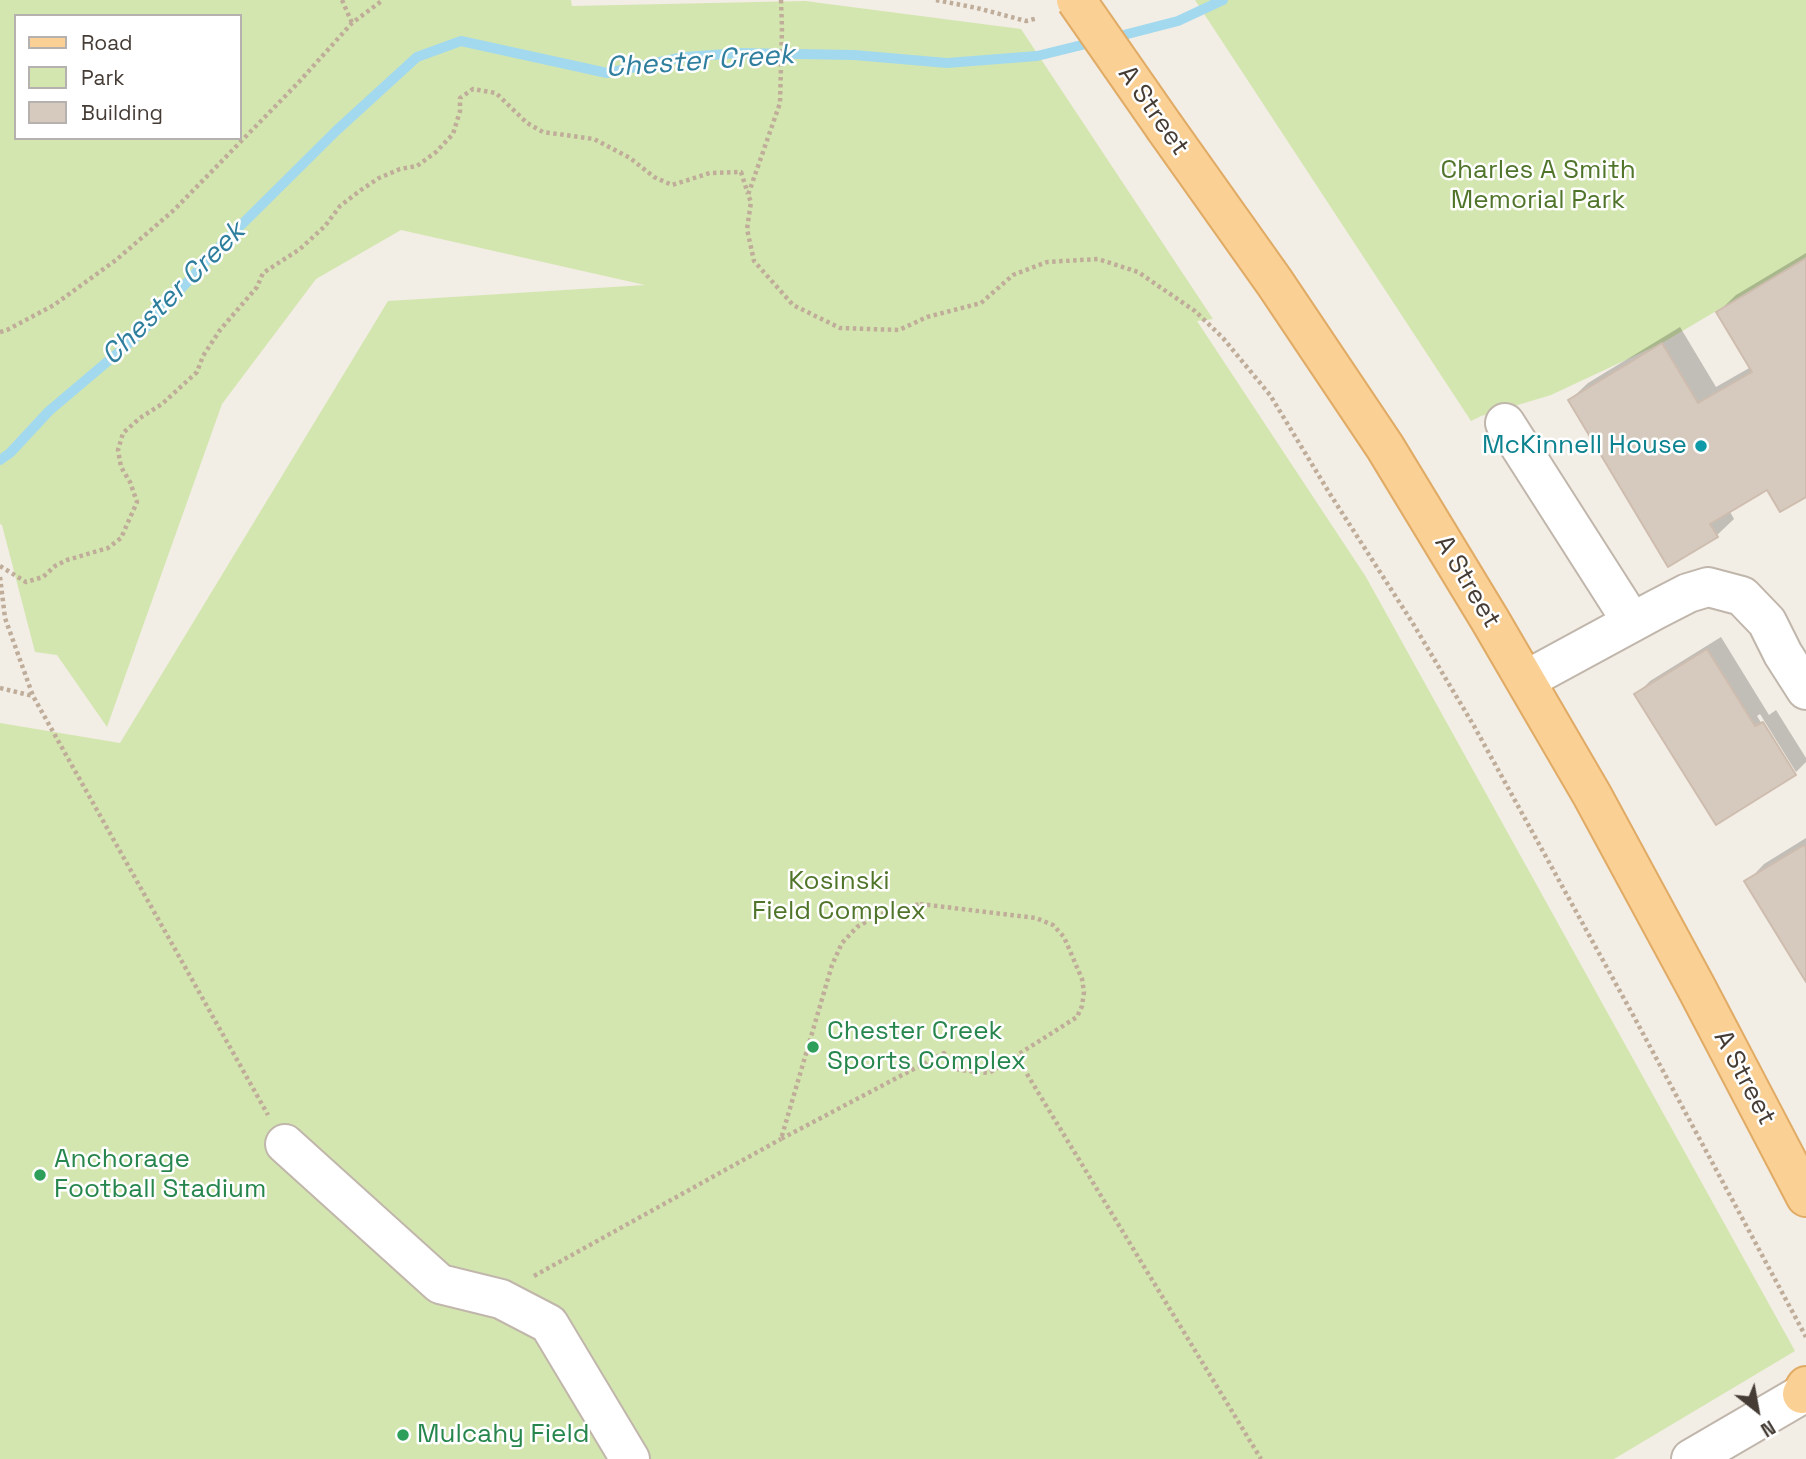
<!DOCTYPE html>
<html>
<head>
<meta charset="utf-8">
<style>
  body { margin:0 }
  #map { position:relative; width:1806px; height:1459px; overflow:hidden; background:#f2ede5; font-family:"Space Grotesk",sans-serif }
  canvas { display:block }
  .legend { position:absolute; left:14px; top:14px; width:228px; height:126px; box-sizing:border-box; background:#fff; border:2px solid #b5b1ae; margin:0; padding:9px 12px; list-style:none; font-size:21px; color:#453c35 }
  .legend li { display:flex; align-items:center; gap:14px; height:35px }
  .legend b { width:35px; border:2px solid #b5b1ae }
  .north { position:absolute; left:1722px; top:1375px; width:70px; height:70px; -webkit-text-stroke:5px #fff; paint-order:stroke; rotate:149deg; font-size:19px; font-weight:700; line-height:28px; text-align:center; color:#453c35 }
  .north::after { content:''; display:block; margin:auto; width:24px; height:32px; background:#453c35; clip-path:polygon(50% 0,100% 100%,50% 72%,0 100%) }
</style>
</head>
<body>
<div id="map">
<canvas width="1806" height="1459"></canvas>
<ul class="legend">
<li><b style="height:9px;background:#fbd095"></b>Road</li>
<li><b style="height:19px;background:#d4e6af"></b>Park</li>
<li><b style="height:19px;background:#d6cabe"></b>Building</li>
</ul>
<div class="north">N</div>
</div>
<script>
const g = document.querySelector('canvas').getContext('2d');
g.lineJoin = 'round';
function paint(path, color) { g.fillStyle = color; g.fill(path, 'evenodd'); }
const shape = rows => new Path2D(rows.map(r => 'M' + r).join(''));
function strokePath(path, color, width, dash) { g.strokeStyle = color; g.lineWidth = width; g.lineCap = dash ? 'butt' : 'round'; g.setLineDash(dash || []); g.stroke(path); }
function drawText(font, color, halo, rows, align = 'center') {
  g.font = font + ' "Space Grotesk",sans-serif'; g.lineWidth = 5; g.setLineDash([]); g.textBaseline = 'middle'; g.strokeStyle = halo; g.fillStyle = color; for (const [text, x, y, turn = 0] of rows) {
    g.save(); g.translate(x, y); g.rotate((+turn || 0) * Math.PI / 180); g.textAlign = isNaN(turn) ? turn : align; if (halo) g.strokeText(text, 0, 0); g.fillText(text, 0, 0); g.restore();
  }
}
paint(shape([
  [0,0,571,0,572,6,805,1,1021,29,1213,319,1197,321,1366,577,1795,1351,1614,1459,0,1459,0,723,120,743,388,301,645,285,401,230,316,279,222,404,107,727,57,655,35,652,2,525,0,524],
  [16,16,240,16,240,138,16,138],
  [1195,0,1806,0,1806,258,1662,343,1551,395,1481,416,1471,421]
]), '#d4e6af');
paint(shape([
  [1806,253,1806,495,1767,487,1729,510,1734,519,1716,536,1570,400,1588,383,1680,327,1716,387,1751,367,1718,312,1736,295],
  [1721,637,1769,715,1776,710,1806,758,1806,762,1796,772,1760,714,1757,716,1792,773,1795,773,1716,823,1637,694,1650,681],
  [1806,838,1806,978,1747,882,1764,864]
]), '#0003');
strokePath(shape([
  [1112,38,1178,21,1223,0],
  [0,460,10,453,49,411,140,334,220,246,337,130,417,57,461,41,607,73,684,57,740,53,854,55,947,63,1037,56,1094,42]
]), '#a3d9ee', 10);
const building = shape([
  [1806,258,1806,497,1780,512,1767,490,1710,524,1718,537,1668,567,1568,400,1662,343,1698,403,1752,372,1716,312,1806,258],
  [1707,649,1755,726,1763,722,1796,775,1716,825,1634,694,1707,649],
  [1804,845,1806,848,1806,982,1744,881,1804,845]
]);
paint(building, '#d6cabe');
strokePath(building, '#cebdae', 2);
const minor = shape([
  [1505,423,1632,622],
  [1526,680,1655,610,1688,593,1708,587,1742,596,1767,622,1783,654,1806,690],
  [285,1144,440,1284,501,1299,549,1324,630,1459],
  [1691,1459,1806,1392]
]);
const major = shape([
  [1165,128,1275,283,1385,447,1490,620,1592,795,1696,987,1806,1197],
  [1802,1394,1806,1386]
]);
strokePath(minor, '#c0b6ab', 42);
strokePath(major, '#e0ab65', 42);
strokePath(shape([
  [342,0,352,23],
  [781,0,782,28,780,103,748,195,751,202,747,229,754,261,793,305,840,328,899,330,927,317,981,303,1013,275,1047,262,1098,259,1138,272,1195,311,1223,338,1270,395,1330,494,1412,622,1474,726,1633,1015,1806,1337],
  [936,0,977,8,1026,21,1038,18],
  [0,332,7,330,54,305,116,260,174,210,298,83,352,23,383,0],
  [0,566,26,582,43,577,55,566,67,560,108,548,121,538,137,502,130,482,121,467,118,450,123,433,140,418,162,404,197,372,203,356,220,330,257,287,263,273,300,249,325,226,340,206,361,190,379,178,400,169,417,166,436,152,453,134,460,111,460,98,473,89,496,93,527,123,543,132,594,139,630,158,654,177,672,185,710,173,741,172,748,194],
  [0,577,5,618,33,696,268,1115],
  [0,688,33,696],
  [920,904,1036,918,1053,925,1064,937,1082,979,1084,992,1082,1006,1077,1017,989,1073,959,1070,944,1053,781,1139,832,965,842,943,857,927,878,915,920,904],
  [1016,1056,1261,1459],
  [534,1276,781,1139]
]), '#bfad9a', 4.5, [3.5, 3.5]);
strokePath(minor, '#fff', 38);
strokePath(major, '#fbd095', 38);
const majorBridge = shape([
  [1076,0,1165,128]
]);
strokePath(majorBridge, '#e0ab65', 42, []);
strokePath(majorBridge, '#fbd095', 38);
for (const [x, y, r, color] of [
  [1701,446,7,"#0f9aa8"],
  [813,1047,7,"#2e9e5b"],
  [40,1175,7,"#2e9e5b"],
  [403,1435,7,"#2e9e5b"]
]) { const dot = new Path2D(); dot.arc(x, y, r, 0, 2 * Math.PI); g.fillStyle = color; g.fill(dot); strokePath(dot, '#fff', 2.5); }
drawText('26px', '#453c35', '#fff', [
  ["A Street",1153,111,55],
  ["A Street",1467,582,59],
  ["A Street",1744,1078,62]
]);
drawText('26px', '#50752a', '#fff', [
  ["Charles A Smith",1538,171],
  ["Memorial Park",1538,201],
  ["Kosinski",839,882],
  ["Field Complex",839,912]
]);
drawText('26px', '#0d838f', '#fff', [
  ["McKinnell House",1687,446]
], 'right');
drawText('26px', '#27864d', '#fff', [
  ["Chester Creek",827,1032],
  ["Sports Complex",827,1062],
  ["Anchorage",54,1160],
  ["Football Stadium",54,1190],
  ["Mulcahy Field",417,1435]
], 'left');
drawText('italic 28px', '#2e7e9d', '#fff', [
  ["Chester Creek",700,62,-4],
  ["Chester Creek",174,294,-45]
]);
</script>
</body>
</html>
